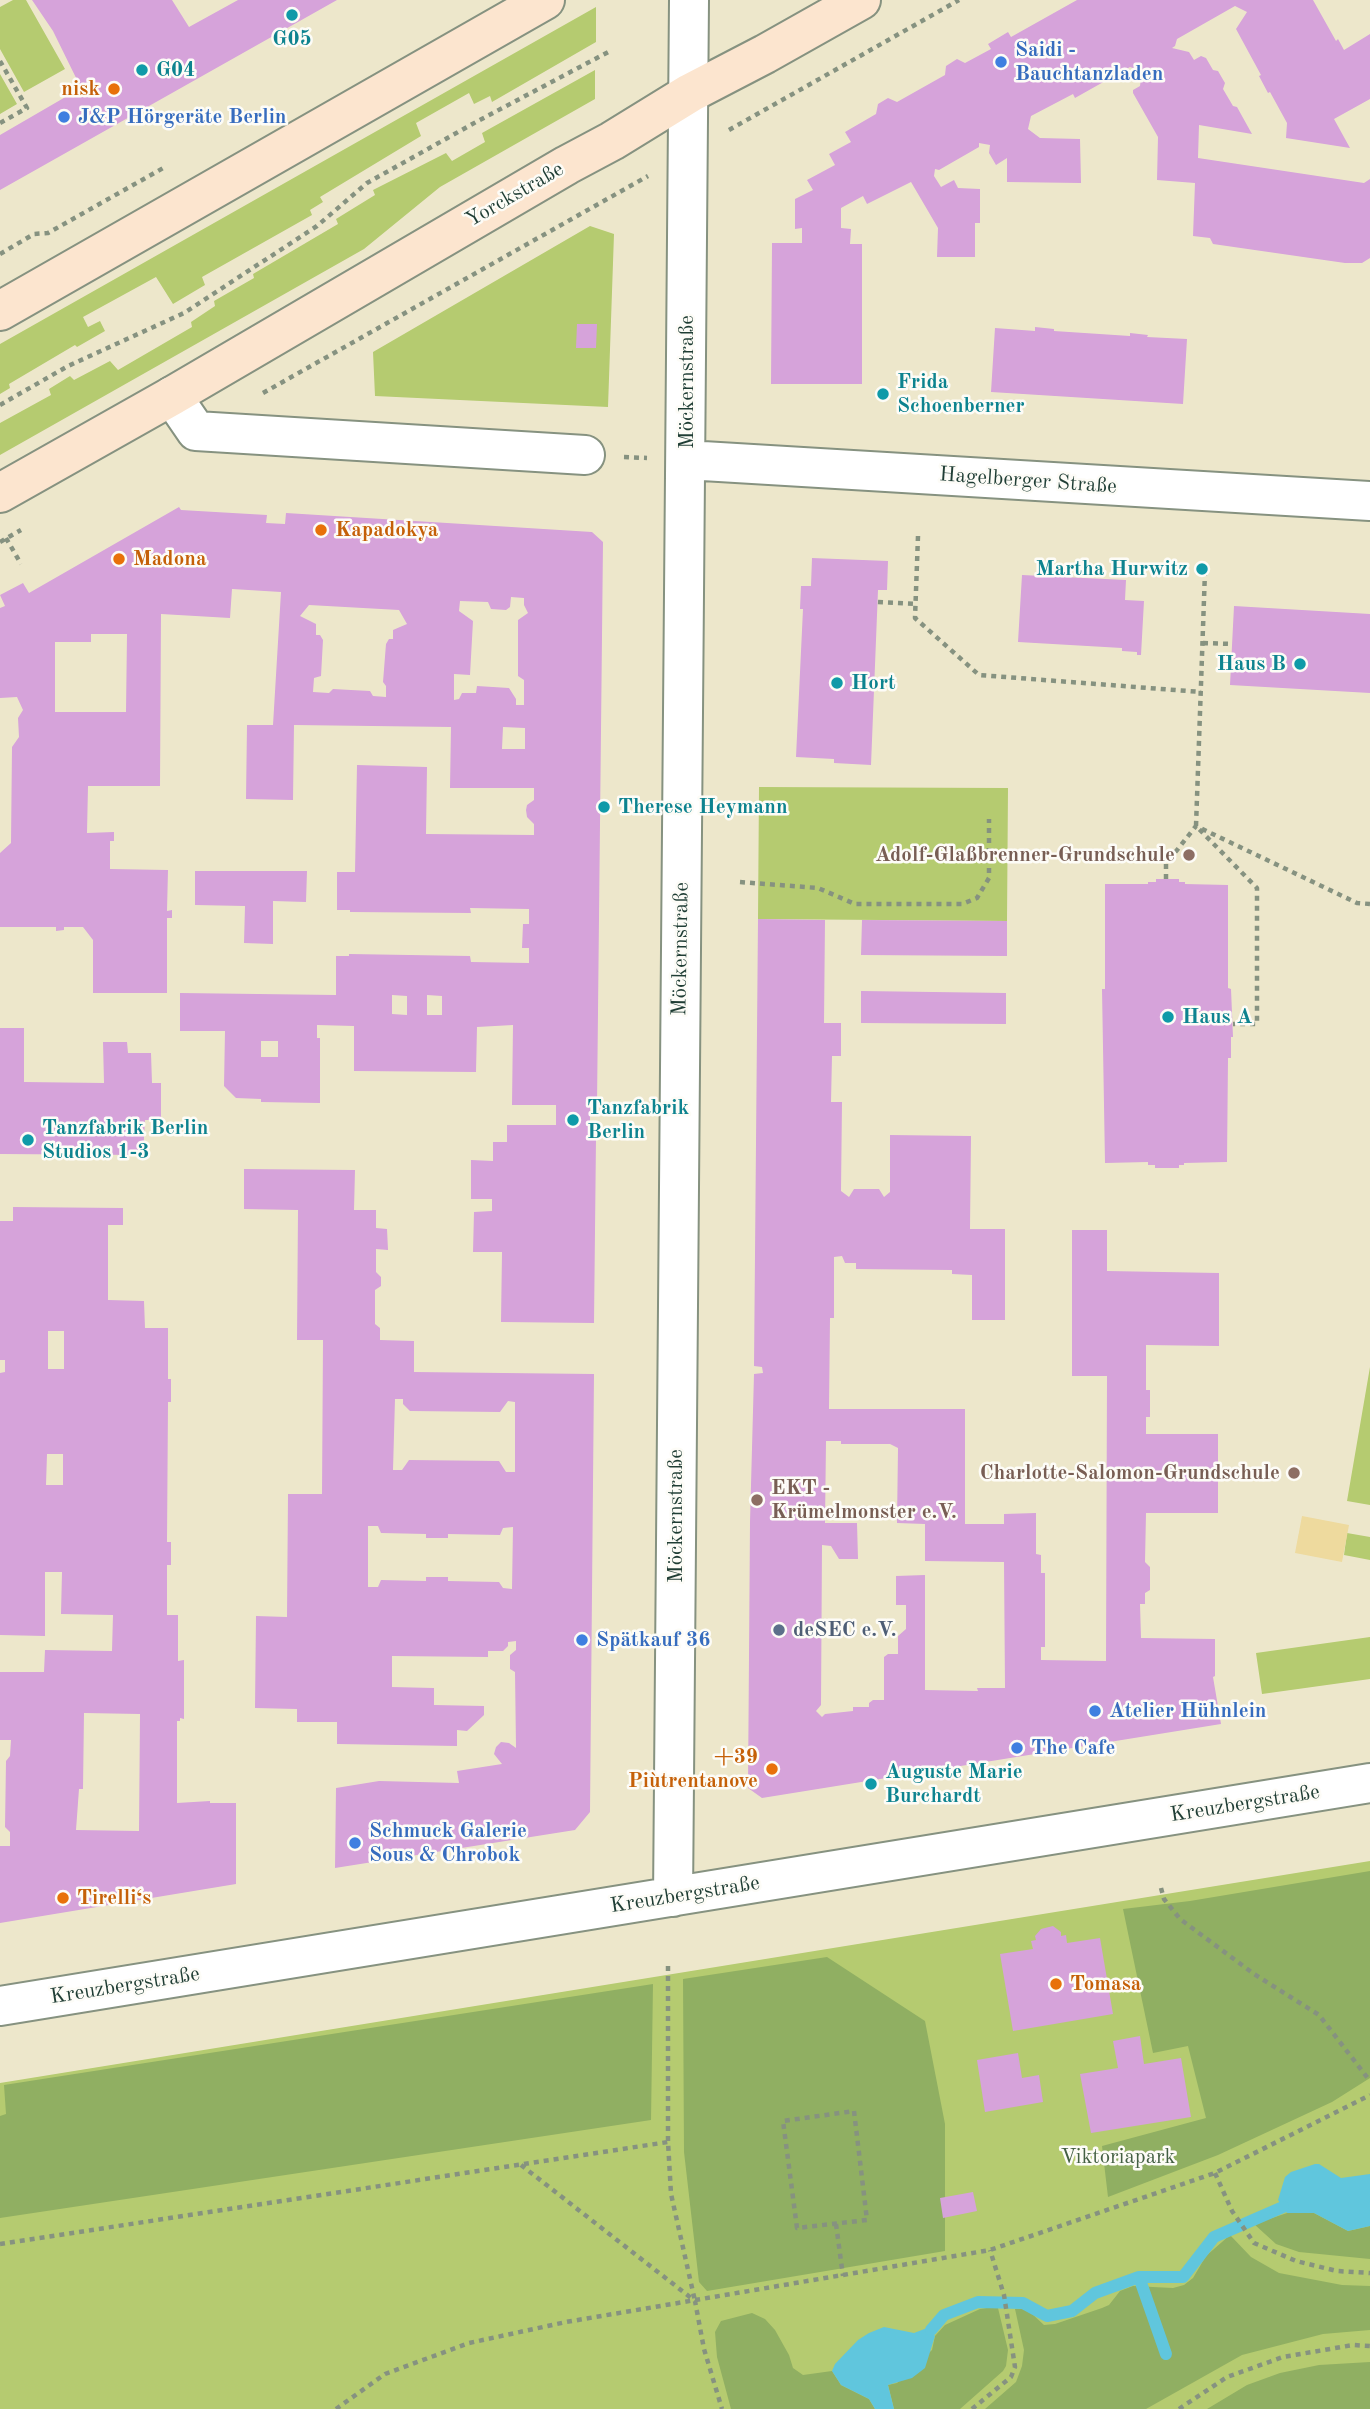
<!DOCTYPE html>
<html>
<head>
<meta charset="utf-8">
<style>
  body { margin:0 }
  canvas { display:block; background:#ede7cb }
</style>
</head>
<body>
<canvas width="1370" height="2409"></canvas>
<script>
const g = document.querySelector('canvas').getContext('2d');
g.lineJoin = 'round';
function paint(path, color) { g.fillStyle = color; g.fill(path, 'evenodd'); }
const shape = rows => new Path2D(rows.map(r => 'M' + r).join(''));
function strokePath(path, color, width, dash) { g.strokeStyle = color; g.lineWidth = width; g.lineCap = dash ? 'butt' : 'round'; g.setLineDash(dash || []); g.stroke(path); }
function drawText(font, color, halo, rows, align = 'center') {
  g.font = font + ' "Old Standard TT",serif'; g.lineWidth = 5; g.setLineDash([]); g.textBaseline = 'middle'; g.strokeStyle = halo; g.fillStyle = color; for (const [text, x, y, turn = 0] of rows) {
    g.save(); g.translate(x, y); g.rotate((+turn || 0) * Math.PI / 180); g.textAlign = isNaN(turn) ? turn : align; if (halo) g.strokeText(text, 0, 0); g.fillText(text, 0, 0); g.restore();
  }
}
paint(shape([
  [13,0,26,0,65,69,24,92,0,49,0,7],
  [596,7,596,42,492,102,490,96,474,104,469,93,416,123,421,136,320,197,323,202,310,210,312,215,202,277,205,285,173,304,156,277,83,317,88,327,100,321,105,331,77,347,75,345,9,384,10,388,0,394,0,344],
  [595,70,595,99,440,187,364,249,0,455,0,423,51,395,49,389,70,376,74,380,110,361,118,370,192,327,191,322,215,306,214,301,254,278,253,274,338,224,336,219,375,195,373,190,446,153,452,161,485,142,482,133],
  [0,74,17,104,0,114],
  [590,226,614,234,608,407,375,396,373,352],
  [759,787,1008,788,1007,921,758,919],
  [1370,1367,1370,1505,1347,1501],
  [1347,1533,1370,1537,1370,1560,1344,1555],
  [1370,1637,1370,1679,1262,1694,1256,1653],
  [1370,1861,1370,2409,0,2409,0,2083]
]), '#b5cb70');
paint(shape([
  [1370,1871,1370,2078,1332,2102,1218,2155,1108,2197,1102,2146,1206,2118,1188,2046,1153,2053,1123,1909,1190,1901],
  [827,1957,925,2021,945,2124,945,2251,707,2291,699,2282,684,2152,683,1979],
  [653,1984,651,2120,0,2218,0,2116,6,2114,4,2085],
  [1287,2213,1314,2213,1348,2231,1370,2226,1370,2259,1299,2252,1276,2244,1254,2224],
  [1230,2235,1251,2257,1279,2273,1342,2285,1370,2286,1370,2330,1323,2334,1242,2355,1146,2409,985,2409,1016,2382,1022,2366,1024,2350,1015,2309,1024,2309,1030,2312,1044,2325,1055,2324,1102,2308,1109,2305,1120,2291,1133,2286,1173,2288,1184,2285,1193,2278,1206,2256],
  [993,2307,998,2308,1008,2350,1006,2366,1003,2371,960,2409,894,2409,888,2385,897,2383,932,2350,935,2336,945,2325,980,2309],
  [752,2313,765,2319,775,2330,789,2355,793,2368,803,2375,832,2371,841,2385,869,2399,875,2409,731,2409,717,2357,715,2332,721,2321],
  [1370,2362,1370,2409,1207,2409,1247,2385,1280,2373,1319,2365]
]), '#90af62');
paint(shape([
  [1302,1516,1349,1525,1342,1562,1295,1553]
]), '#eeda9e');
paint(shape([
  [1315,2164,1319,2164,1341,2178,1370,2174,1370,2226,1348,2231,1314,2213,1287,2213,1278,2200,1285,2177,1291,2172],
  [884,2327,914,2333,927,2328,935,2336,925,2368,912,2378,888,2385,894,2409,875,2409,869,2399,841,2385,832,2371,835,2364,858,2340,869,2333]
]), '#60c6dd');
strokePath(shape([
  [1139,2277,1166,2354],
  [931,2330,944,2315,978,2302,1023,2303,1047,2316,1072,2311,1095,2293,1139,2277,1183,2277,1214,2237,1283,2207]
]), '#60c6dd', 12);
paint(shape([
  [32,0,172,0,189,27,238,0,337,0,0,190,0,135,81,88,53,31],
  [1077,0,1313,0,1336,41,1338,39,1344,50,1370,34,1370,99,1334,119,1350,148,1286,138,1287,123,1270,92,1268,93,1259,76,1261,75,1236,29,1247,12,1235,6,1177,39,1175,46,1172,48,1189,52,1194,60,1201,56,1206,58,1213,70,1218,71,1225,83,1223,89,1233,106,1237,107,1252,134,1199,125,1198,158,1364,183,1370,179,1370,258,1362,263,1345,263,1213,244,1210,238,1193,236,1195,183,1157,180,1158,137,1133,93,1133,90,1140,86,1142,71,1130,67,1075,98,1073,94,1031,116,1028,129,1040,138,1080,139,1081,183,1007,182,1007,158,996,165,989,153,990,145,979,143,979,147,939,170,935,169,934,176,941,187,954,180,958,188,980,189,980,223,975,223,975,257,937,257,938,228,911,182,867,204,863,196,841,208,841,228,851,229,850,244,862,244,862,384,771,384,772,243,802,243,802,228,795,229,795,199,813,190,807,180,835,165,829,154,851,142,845,132,876,114,878,104,888,98,897,102,945,75,946,66,957,59,965,63,991,49,988,44,1008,32,1011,37],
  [577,324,597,324,596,348,576,348],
  [1035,327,1054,329,1054,331,1130,336,1130,333,1148,335,1147,337,1187,339,1183,404,991,392,995,328,1035,331],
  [179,507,181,510,267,515,266,523,285,524,286,513,592,532,603,542,597,1105,590,1105,590,1138,596,1138,594,1323,501,1322,502,1252,473,1252,474,1212,492,1211,492,1199,471,1199,471,1160,493,1161,493,1142,507,1142,507,1125,556,1125,556,1105,512,1105,513,1025,477,1027,476,1072,354,1071,354,1026,317,1025,317,1038,320,1038,320,1103,261,1102,261,1099,236,1098,224,1086,225,1031,180,1031,180,993,336,995,336,956,349,956,349,954,470,956,471,962,529,963,529,948,522,948,523,924,529,924,529,909,470,908,471,913,350,912,350,910,337,910,337,872,355,872,357,765,427,767,426,834,534,835,534,824,527,817,526,810,527,805,534,800,534,788,450,788,451,727,294,725,293,800,246,799,247,725,273,725,281,592,232,589,230,618,161,614,160,786,88,786,87,833,114,832,114,841,110,841,110,869,168,870,167,911,172,910,172,918,167,918,167,993,93,993,93,940,83,927,64,927,64,930,56,931,56,927,0,927,0,853,11,843,12,747,19,737,18,718,23,710,17,697,0,698,0,608,5,606,0,595,23,583,29,593],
  [511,597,524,598,524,605,528,613,518,620,518,676,524,680,524,705,516,705,516,699,509,688,477,686,476,693,462,693,459,699,454,700,454,674,470,675,473,621,459,611,460,601,488,602,491,609,506,610,510,607],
  [309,605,399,610,407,624,393,630,393,639,389,639,386,644,383,682,386,686,386,697,373,696,370,691,351,690,333,689,329,693,313,692,314,678,321,676,323,640,320,635,316,635,316,624,300,616],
  [91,634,127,634,126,712,55,712,55,642,91,642],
  [503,727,525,728,525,749,502,749],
  [392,995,407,996,407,1015,392,1014],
  [427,995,442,996,442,1015,427,1015],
  [261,1041,278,1041,278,1057,261,1057],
  [812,558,888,561,887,590,878,590,871,765,834,763,834,759,796,757,803,609,800,609,801,586,811,586],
  [1022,575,1126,580,1125,600,1144,601,1141,655,1137,655,1137,652,1122,651,1122,648,1018,642],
  [1234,606,1370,614,1370,693,1230,685],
  [195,871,307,871,306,902,273,901,273,944,244,943,245,906,195,905],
  [1156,879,1179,879,1179,882,1185,882,1185,884,1228,885,1228,988,1231,989,1233,1037,1231,1037,1231,1058,1228,1058,1227,1162,1184,1163,1184,1165,1179,1165,1179,1168,1155,1168,1155,1165,1148,1165,1148,1162,1105,1163,1102,989,1105,989,1105,884,1148,884,1148,882,1156,882],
  [758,919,825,920,824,1023,841,1023,841,1056,832,1056,831,1102,842,1102,841,1191,849,1197,854,1189,879,1189,884,1197,890,1192,890,1135,971,1136,970,1229,1005,1229,1005,1320,972,1320,972,1275,952,1274,952,1270,856,1269,856,1263,845,1263,842,1256,834,1257,834,1318,830,1318,829,1409,965,1409,965,1524,1004,1524,1004,1514,1036,1513,1036,1554,1041,1555,1041,1573,1045,1573,1045,1647,1041,1647,1041,1660,1106,1661,1107,1376,1072,1376,1072,1230,1107,1230,1107,1271,1219,1273,1219,1346,1146,1345,1146,1390,1150,1390,1150,1417,1146,1417,1146,1434,1218,1434,1218,1513,1146,1513,1145,1562,1150,1567,1150,1590,1145,1593,1145,1604,1140,1604,1141,1638,1215,1639,1215,1676,1213,1677,1221,1724,762,1798,748,1788,750,1522,754,1374,763,1373,762,1367,754,1366],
  [826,1441,841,1441,841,1444,890,1444,898,1448,897,1523,925,1524,925,1561,1004,1562,1005,1688,977,1688,978,1691,925,1690,925,1575,896,1576,896,1605,906,1605,906,1629,898,1636,898,1654,888,1654,884,1657,884,1700,873,1700,869,1703,869,1707,853,1707,853,1711,825,1714,822,1717,816,1711,821,1705,822,1545,831,1546,839,1559,858,1559,857,1523,825,1523],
  [862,920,1007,921,1007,956,861,955],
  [861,991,1006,993,1006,1024,861,1023],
  [0,1028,24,1028,24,1082,104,1083,103,1042,127,1042,128,1053,151,1053,152,1083,161,1083,161,1120,145,1120,143,1155,0,1154],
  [244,1169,355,1170,354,1210,376,1210,376,1228,387,1229,388,1250,376,1249,376,1272,381,1277,381,1286,375,1290,375,1324,380,1328,380,1340,414,1341,414,1372,594,1374,590,1812,575,1830,335,1868,336,1788,379,1781,459,1783,457,1771,502,1764,494,1754,496,1747,501,1742,509,1743,516,1748,515,1672,510,1669,510,1655,516,1650,516,1641,508,1642,508,1646,503,1651,488,1651,488,1657,392,1656,392,1687,434,1688,434,1705,484,1706,484,1715,467,1731,457,1730,457,1746,337,1744,337,1722,297,1722,297,1709,255,1708,256,1616,287,1617,288,1494,322,1494,323,1340,297,1340,298,1210,244,1209],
  [395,1399,403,1399,403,1404,410,1411,500,1412,508,1401,515,1402,515,1472,506,1472,499,1461,409,1460,402,1470,393,1470],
  [368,1526,378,1526,381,1533,426,1534,426,1538,448,1538,448,1534,500,1535,503,1528,513,1527,512,1589,503,1588,499,1582,448,1581,448,1577,426,1577,426,1581,381,1580,378,1587,368,1587],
  [13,1207,123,1208,123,1225,108,1225,108,1300,144,1301,145,1328,168,1328,168,1379,171,1379,171,1402,168,1402,167,1542,171,1542,171,1565,167,1565,167,1615,178,1615,178,1661,184,1660,184,1719,180,1718,180,1721,177,1721,177,1803,210,1801,210,1803,236,1803,236,1884,0,1923,0,1846,10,1846,10,1832,5,1827,6,1761,10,1756,11,1740,0,1740,0,1672,44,1672,45,1650,112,1651,113,1615,61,1614,62,1572,45,1572,45,1636,0,1635,0,1373,5,1372,5,1360,0,1360,0,1221,13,1221],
  [48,1331,64,1331,64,1369,48,1369],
  [47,1454,63,1454,63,1485,46,1485],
  [84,1713,140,1714,139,1831,76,1830,79,1789,83,1789],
  [1053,1926,1061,1932,1061,1936,1066,1935,1067,1943,1100,1938,1113,2014,1013,2031,1000,1954,1033,1949,1031,1941,1036,1940,1035,1936,1041,1929],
  [1140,2036,1144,2064,1181,2058,1191,2117,1091,2133,1080,2074,1118,2068,1113,2041],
  [1018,2053,1022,2078,1039,2075,1043,2102,985,2112,977,2060],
  [973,2192,977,2211,943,2218,940,2198]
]), '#d6a3da');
const minor = shape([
  [172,396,196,431,585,455],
  [686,460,1370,501],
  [673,1897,689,0],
  [0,2006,1370,1783]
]);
const secondary = shape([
  [0,311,545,0],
  [0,493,172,396,567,165,612,141,690,93,765,54,861,0]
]);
strokePath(minor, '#869280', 42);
strokePath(secondary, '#869280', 42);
strokePath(shape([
  [0,61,27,108,0,123],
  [729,130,959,0],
  [0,254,34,234,48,233,165,167],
  [263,393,648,176],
  [0,405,68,366,184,313,317,226,367,183,476,122,612,50],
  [624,457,647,458],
  [918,536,915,618,979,675,1201,692],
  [6,538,21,564],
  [0,542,21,530],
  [1205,571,1196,826,1257,888,1257,1024,1233,1024],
  [878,602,916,604],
  [1203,643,1232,644],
  [1166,879,1166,864,1196,826,1357,903,1370,904],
  [740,882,818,888,855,904,962,904,977,898,989,878,989,819],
  [1161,1888,1164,1899,1180,1919,1254,1974,1319,2015,1370,2081],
  [668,1966,668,2142,671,2194,695,2301],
  [854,2111,867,2220,797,2228,783,2121,854,2111],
  [521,2165,695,2301,704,2349,722,2409],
  [1215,2173,1232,2211,1254,2243,1296,2261,1337,2271,1370,2273],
  [836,2224,843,2276],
  [0,2244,668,2142],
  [336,2409,385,2374,469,2343,566,2322,990,2250,1215,2173,1370,2095],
  [972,2409,1011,2377,1015,2367,1004,2295,990,2250],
  [1179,2409,1227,2377,1283,2357,1353,2345,1370,2346]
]), '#869280', 4.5, [5, 5]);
strokePath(minor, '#fff', 38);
strokePath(secondary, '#fce5cf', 38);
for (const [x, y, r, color] of [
  [292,15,7,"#0f9aa8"],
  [1001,62,7,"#3f7fe0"],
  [142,70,7,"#0f9aa8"],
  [114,89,7,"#e8710a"],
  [64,117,7,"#3f7fe0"],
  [883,394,7,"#0f9aa8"],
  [321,530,7,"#e8710a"],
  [119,559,7,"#e8710a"],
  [1202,569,7,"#0f9aa8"],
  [1300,664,7,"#0f9aa8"],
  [837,683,7,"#0f9aa8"],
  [604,807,7,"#0f9aa8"],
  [1189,855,7,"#8d6e63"],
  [1168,1017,7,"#0f9aa8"],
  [573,1120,7,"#0f9aa8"],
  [28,1140,7,"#0f9aa8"],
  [1294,1473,7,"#8d6e63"],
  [757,1500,7,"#8d6e63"],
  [779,1630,7,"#5c6f8a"],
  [582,1640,7,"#3f7fe0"],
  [1095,1711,7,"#3f7fe0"],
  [1017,1748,7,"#3f7fe0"],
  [772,1769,7,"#e8710a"],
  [871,1784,7,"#0f9aa8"],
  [355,1843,7,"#3f7fe0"],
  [63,1898,7,"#e8710a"],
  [1056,1984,7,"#e8710a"]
]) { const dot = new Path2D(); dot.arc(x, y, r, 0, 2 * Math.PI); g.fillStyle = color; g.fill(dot); strokePath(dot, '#fdfcf7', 2.5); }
drawText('bold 21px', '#0d838f', '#fdfcf7', [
  ["G05",292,39,"center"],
  ["G04",156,70],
  ["Frida",897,382],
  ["Schoenberner",897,406],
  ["Martha Hurwitz",1188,569,"right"],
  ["Haus B",1286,664,"right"],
  ["Hort",851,683],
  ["Therese Heymann",618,807],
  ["Haus A",1182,1017],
  ["Tanzfabrik",587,1108],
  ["Berlin",587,1132],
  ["Tanzfabrik Berlin",42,1128],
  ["Studios 1-3",42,1152],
  ["Auguste Marie",885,1772],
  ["Burchardt",885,1796]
], 'left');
drawText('bold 21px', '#366cbe', '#fdfcf7', [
  ["Saidi -",1015,50],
  ["Bauchtanzladen",1015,74],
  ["J&P Hörgeräte Berlin",78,117],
  ["Spätkauf 36",596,1640],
  ["Atelier Hühnlein",1109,1711],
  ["The Cafe",1031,1748],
  ["Schmuck Galerie",369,1831],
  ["Sous & Chrobok",369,1855]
], 'left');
drawText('bold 21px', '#c56008', '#fdfcf7', [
  ["nisk",100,89,"right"],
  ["Kapadokya",335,530],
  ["Madona",133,559],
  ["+39",758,1757,"right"],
  ["Piùtrentanove",758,1781,"right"],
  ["Tirelli‘s",77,1898],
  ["Tomasa",1070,1984]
], 'left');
drawText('21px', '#1f3d34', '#fdfcf7', [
  ["Yorckstraße",515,195,-30],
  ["Möckernstraße",687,382,-90],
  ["Hagelberger Straße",1028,481,4],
  ["Möckernstraße",681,949,-89],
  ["Möckernstraße",676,1516,-90],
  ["Kreuzbergstraße",1245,1804,-9],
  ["Kreuzbergstraße",685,1895,-9],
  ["Kreuzbergstraße",125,1986,-9]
]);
drawText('bold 21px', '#785e54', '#fdfcf7', [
  ["Adolf-Glaßbrenner-Grundschule",1175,855],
  ["Charlotte-Salomon-Grundschule",1280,1473],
  ["EKT -",771,1488,"left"],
  ["Krümelmonster e.V.",771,1512,"left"]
], 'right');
drawText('bold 21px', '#4e5e75', '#fdfcf7', [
  ["deSEC e.V.",793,1630]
], 'left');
drawText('21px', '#446043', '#fdfcf7', [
  ["Viktoriapark",1118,2157]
]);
</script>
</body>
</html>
